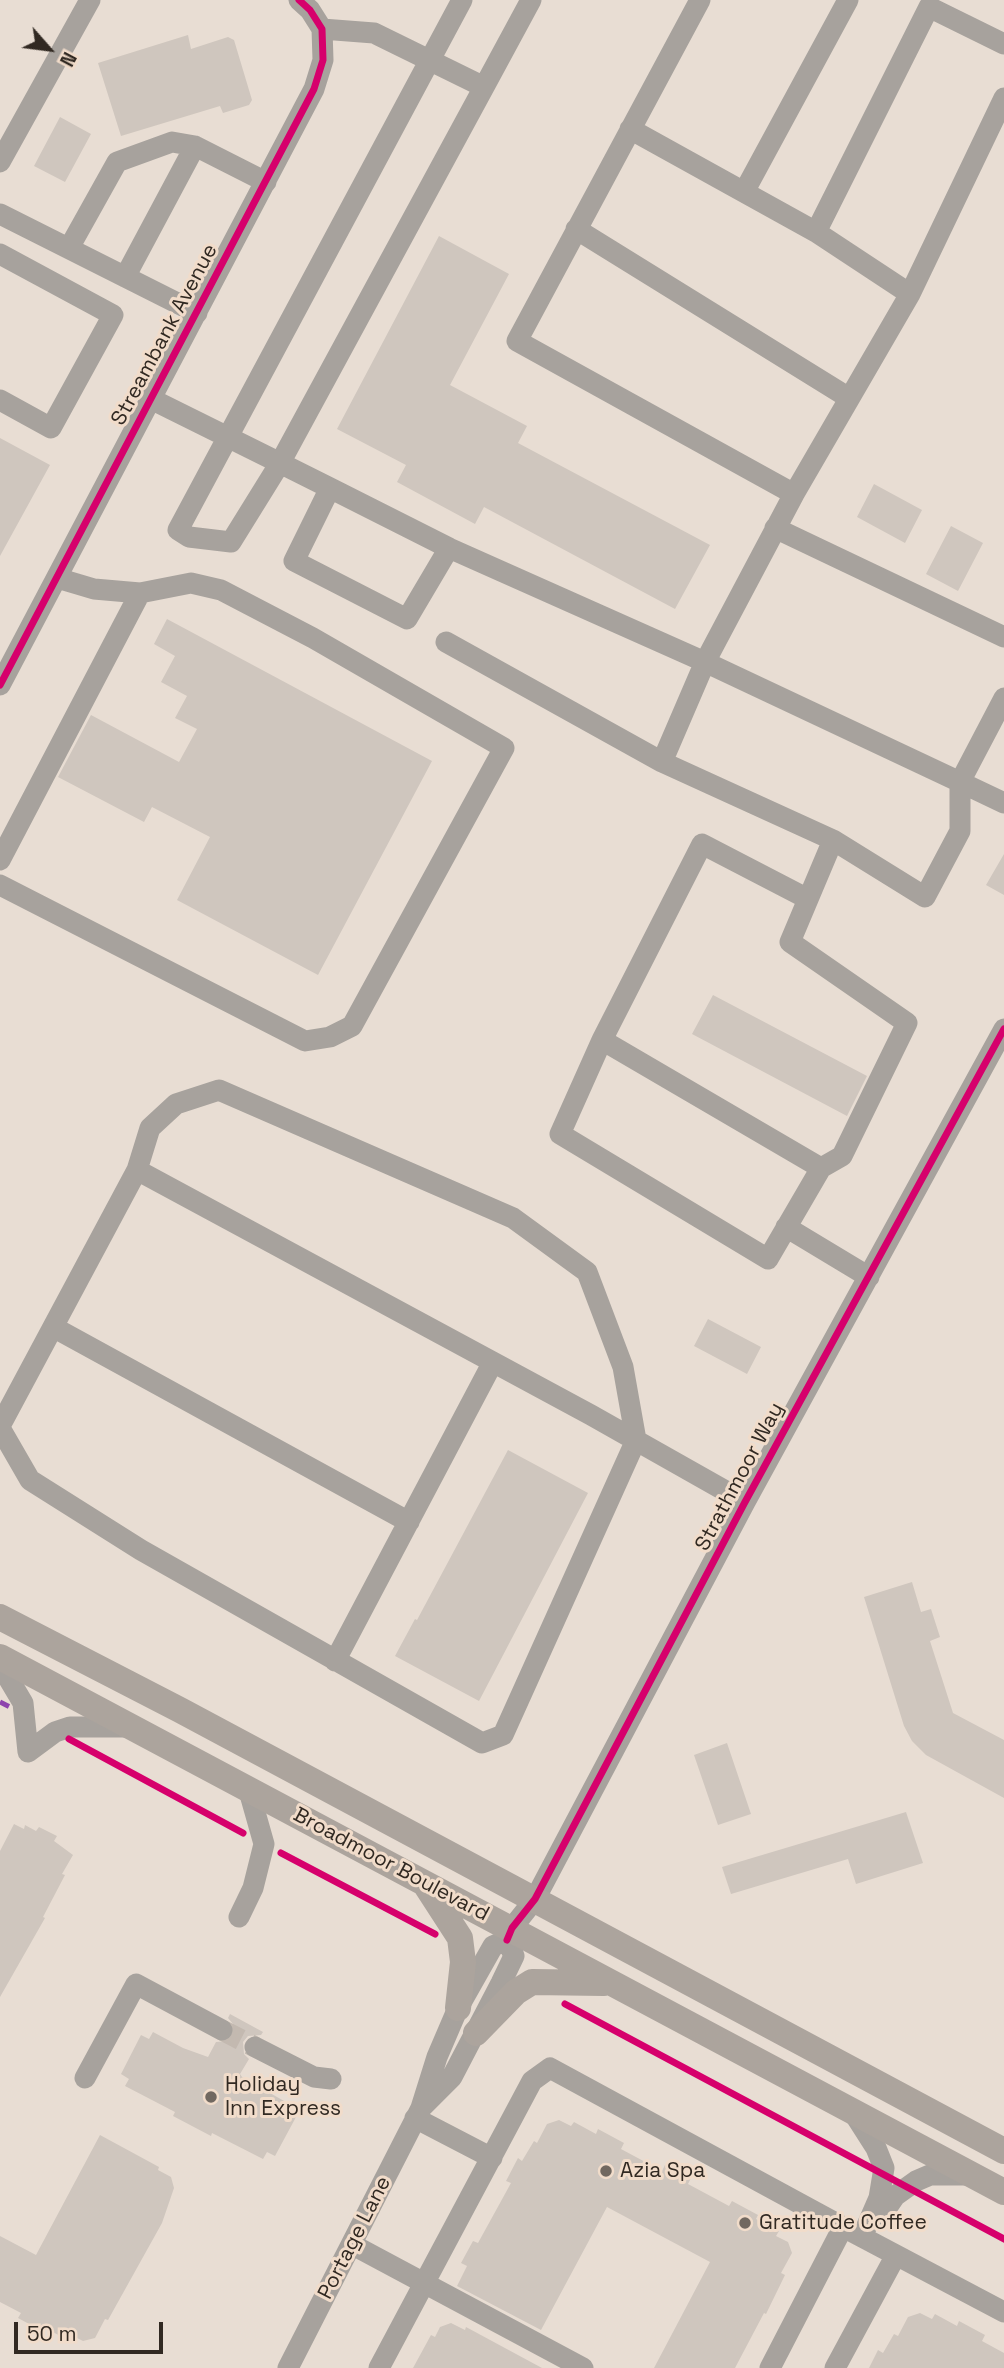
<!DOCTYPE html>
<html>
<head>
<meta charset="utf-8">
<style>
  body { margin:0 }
  #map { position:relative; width:1004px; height:2368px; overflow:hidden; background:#e8ddd3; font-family:"Space Grotesk",sans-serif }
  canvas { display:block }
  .north { position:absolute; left:14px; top:14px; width:70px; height:70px; -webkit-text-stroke:5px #f1dcca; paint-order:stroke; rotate:118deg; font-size:19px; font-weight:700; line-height:28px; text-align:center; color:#312922 }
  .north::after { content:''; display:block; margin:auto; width:24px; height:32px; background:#312922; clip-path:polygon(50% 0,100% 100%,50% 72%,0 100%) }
  .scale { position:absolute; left:14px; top:2322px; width:149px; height:32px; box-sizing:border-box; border:4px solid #312922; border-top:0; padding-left:9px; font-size:21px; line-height:24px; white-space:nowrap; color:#312922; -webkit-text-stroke:5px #f1dcca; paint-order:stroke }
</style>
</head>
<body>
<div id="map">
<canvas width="1004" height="2368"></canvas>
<div class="north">N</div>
<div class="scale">50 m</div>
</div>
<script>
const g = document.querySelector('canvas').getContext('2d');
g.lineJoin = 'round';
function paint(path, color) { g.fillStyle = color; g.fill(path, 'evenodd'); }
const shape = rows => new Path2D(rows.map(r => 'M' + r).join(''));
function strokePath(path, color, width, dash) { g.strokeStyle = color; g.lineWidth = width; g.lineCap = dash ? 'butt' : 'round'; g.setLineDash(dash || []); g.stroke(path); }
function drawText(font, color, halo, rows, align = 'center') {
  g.font = font + ' "Space Grotesk",sans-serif'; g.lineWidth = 6; g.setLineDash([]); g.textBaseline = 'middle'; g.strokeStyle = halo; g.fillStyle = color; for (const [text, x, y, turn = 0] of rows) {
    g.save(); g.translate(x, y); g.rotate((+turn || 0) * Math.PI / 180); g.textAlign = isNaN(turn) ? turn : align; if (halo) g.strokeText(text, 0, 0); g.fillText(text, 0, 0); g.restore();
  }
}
paint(shape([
  [188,35,191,49,228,37,234,40,252,100,249,105,223,113,220,106,121,136,98,63],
  [60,117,91,134,65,182,34,166],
  [439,236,509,274,450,385,527,426,518,443,710,545,675,609,484,507,475,524,397,482,406,465,337,429],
  [0,438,50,465,0,556],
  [874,484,922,510,905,543,857,517],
  [951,526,983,543,958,591,926,574],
  [167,619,432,761,318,975,177,900,210,837,152,807,144,822,58,777,91,715,179,762,197,729,175,718,187,696,161,682,175,656,154,644],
  [1004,854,1004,895,986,885],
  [713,995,867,1076,847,1116,692,1034],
  [708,1319,761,1347,747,1374,694,1346],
  [508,1450,588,1493,479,1701,395,1656,415,1619,417,1620],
  [912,1582,921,1612,931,1609,940,1637,930,1641,953,1713,1004,1740,1004,1798,926,1755,912,1741,904,1726,864,1597],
  [727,1743,751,1814,718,1825,694,1755],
  [906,1812,923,1863,856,1884,848,1859,731,1894,722,1867],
  [14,1824,24,1829,25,1825,36,1831,39,1827,57,1836,54,1841,73,1855,62,1874,65,1875,43,1917,45,1918,0,1997,0,1851],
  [230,2014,263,2032,261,2035,248,2036,243,2042,244,2054,249,2059,240,2074,242,2077,291,2105,287,2113,296,2117,275,2156,267,2152,263,2159,212,2133,211,2136,173,2116,175,2112,125,2086,129,2079,121,2074,141,2035,149,2039,153,2032,183,2048,208,2057,216,2042,228,2041,234,2036,233,2024,228,2018],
  [559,2120,571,2126,574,2122,596,2134,598,2129,624,2143,621,2149,662,2171,665,2165,691,2178,688,2184,729,2206,732,2201,758,2215,756,2219,779,2231,776,2236,788,2242,792,2253,781,2273,785,2275,766,2314,764,2313,735,2368,654,2368,710,2262,607,2207,541,2330,457,2286,467,2266,461,2263,473,2241,478,2243,511,2183,506,2181,518,2158,522,2161,534,2141,537,2143,547,2124],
  [100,2135,159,2167,158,2170,171,2177,174,2188,162,2223,108,2320,105,2319,95,2338,83,2341,71,2335,68,2340,45,2328,44,2332,18,2318,21,2313,0,2302,0,2236,36,2255],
  [920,2313,932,2319,935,2314,957,2326,959,2321,985,2335,982,2341,1004,2353,1004,2368,869,2368,878,2350,883,2353,894,2334,898,2336,908,2317],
  [451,2323,465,2330,466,2327,542,2368,413,2368,431,2335,435,2337,440,2327]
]), '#cfc6be');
strokePath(shape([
  [222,2030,255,2047]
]), '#c3b9b0', 21, [21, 10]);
strokePath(shape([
  [1004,44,929,7,816,232,910,294,1004,98],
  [484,87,531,0],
  [630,129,816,232],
  [0,162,90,0],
  [744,192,848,0],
  [0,214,197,313],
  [576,229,849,398],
  [69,248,117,162,172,142,195,146,266,182],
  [0,254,113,315,51,428,0,400],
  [125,277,195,146],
  [151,399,280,463,484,87,374,33,322,29],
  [330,488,294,561,407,619,449,548,330,488,280,463,231,542,189,537,178,530,462,0],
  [794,494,910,294],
  [775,528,1004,637],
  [449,548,705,662,794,494,517,341,700,0],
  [446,642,662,762],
  [0,685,314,89,323,60,322,29,310,10,299,0],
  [1004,698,960,782,960,831,925,897,833,840,662,762,705,662,960,782,1004,803],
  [0,860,140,593],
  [0,885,305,1041,330,1037,352,1026,504,748,313,638,221,590,191,583,140,593,94,589,57,578],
  [808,899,702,844,602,1040,821,1168,842,1156,907,1023,790,942,833,840],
  [602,1040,560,1134,768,1259,821,1168],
  [137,1170,591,1415,745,1502],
  [786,1227,869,1277],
  [53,1327,409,1522],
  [0,1426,137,1170,150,1128,176,1104,219,1090,513,1218,587,1272,623,1367,636,1440,503,1735,482,1743,141,1550,30,1480,0,1428],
  [335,1661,493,1362],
  [0,1664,23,1703,28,1752,55,1732,70,1727,130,1727],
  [239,1917,253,1888,264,1844,249,1791],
  [507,1940,512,1928,535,1899,745,1502,1004,1029],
  [255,2047,314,2077,331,2079],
  [85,2078,136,1984,222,2030],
  [423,2106,452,2077,501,1983,514,1956,507,1940],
  [853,2112,876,2148,884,2168,879,2198,862,2237],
  [415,2118,492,2158],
  [874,2217,884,2212,895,2196,916,2181,930,2175,973,2175],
  [353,2245,583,2368],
  [896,2255,1004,2312],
  [288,2368,421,2108,437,2057,458,2008,493,1946,507,1940],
  [379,2368,532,2081,550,2068,843,2227,770,2368],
  [835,2368,896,2255,843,2227]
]), '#a7a29d', 21);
strokePath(shape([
  [0,1617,180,1710,1004,2151],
  [0,1657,1004,2192],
  [425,1884,460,1938,463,1962,458,2008],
  [476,2033,516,1992,532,1982,604,1983]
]), '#aca49d', 26);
strokePath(shape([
  [0,1702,12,1708]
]), '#8e44ad', 5, [10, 5]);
strokePath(shape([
  [0,685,314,89,323,60,322,29,310,10,299,0],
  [69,1739,243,1833],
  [281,1853,435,1934],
  [507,1940,512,1928,535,1899,745,1502,1004,1029],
  [565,2004,1004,2239]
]), '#d6006c', 7);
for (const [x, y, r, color] of [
  [211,2097,7,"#716860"],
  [606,2171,7,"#716860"],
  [745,2223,7,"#716860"]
]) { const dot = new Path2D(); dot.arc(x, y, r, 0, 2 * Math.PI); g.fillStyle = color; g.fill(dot); strokePath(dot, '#f1dcca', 2.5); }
drawText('21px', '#312922', '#f1dcca', [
  ["Streambank Avenue",165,335,-62],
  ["Strathmoor Way",740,1477,-62],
  ["Broadmoor Boulevard",391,1865,28],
  ["Portage Lane",355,2238,-63]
]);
drawText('21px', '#312922', '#f1dcca', [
  ["Holiday",225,2085],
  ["Inn Express",225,2109],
  ["Azia Spa",620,2171],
  ["Gratitude Coffee",759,2223]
], 'left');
</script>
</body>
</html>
